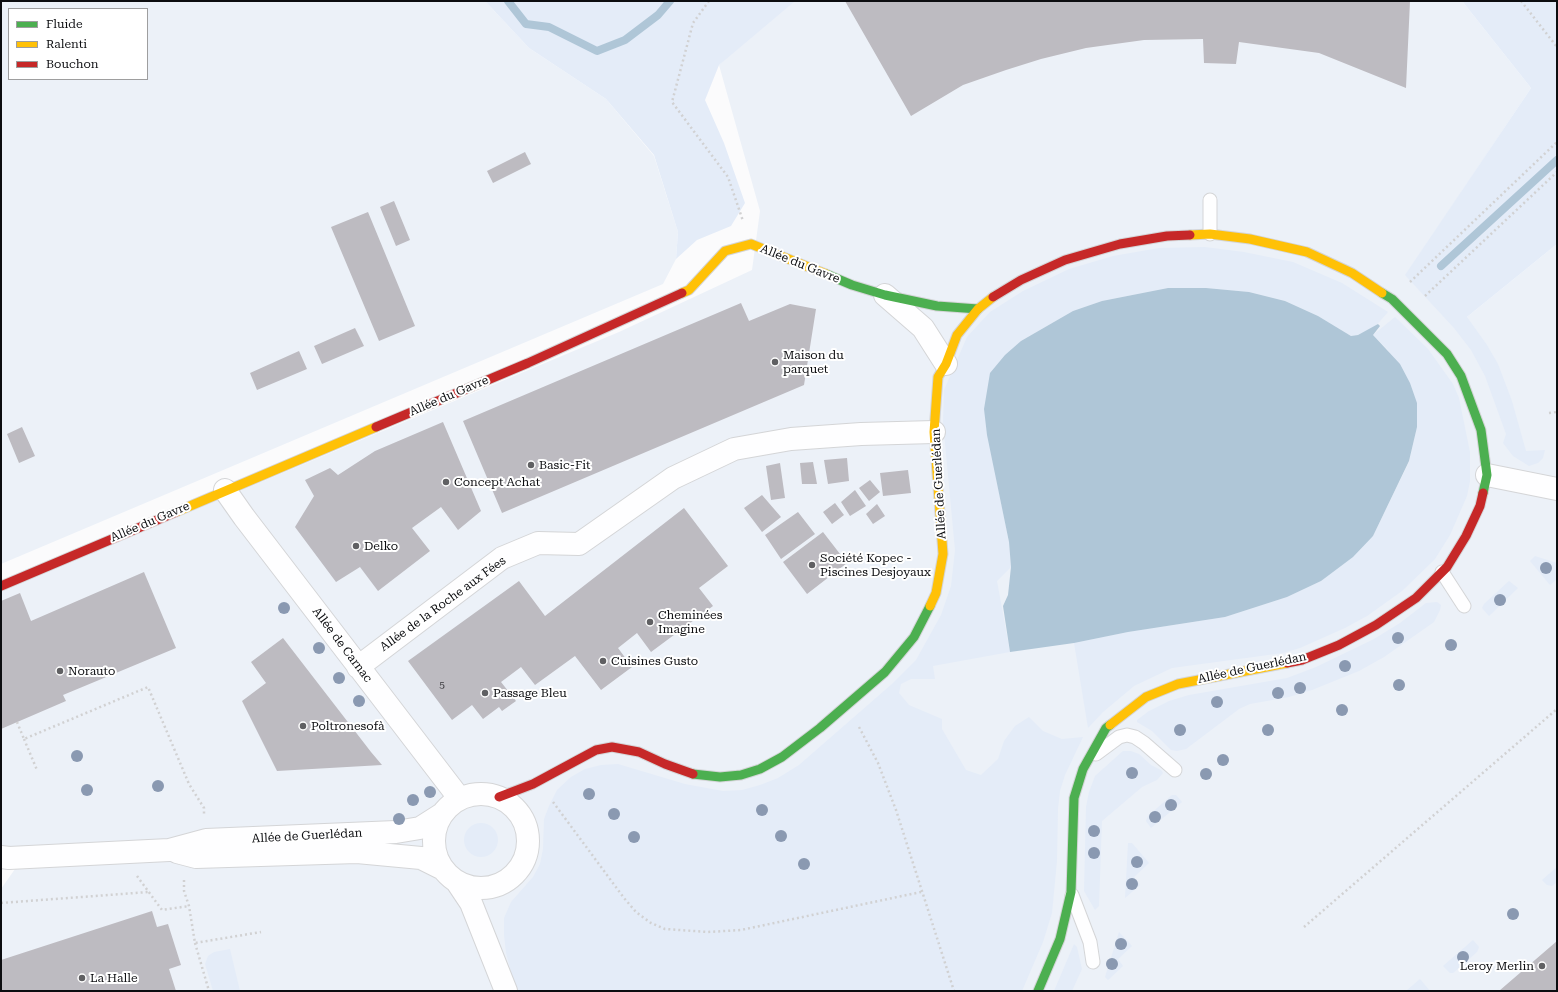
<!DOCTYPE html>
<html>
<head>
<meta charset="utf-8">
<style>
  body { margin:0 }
  #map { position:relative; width:1558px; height:992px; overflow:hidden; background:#fbfbfc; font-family:"Roboto Serif",serif }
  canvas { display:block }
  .frame { position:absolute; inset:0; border:2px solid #0c0d10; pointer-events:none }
  .legend { position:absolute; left:8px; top:8px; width:140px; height:72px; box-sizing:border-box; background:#fff; border:1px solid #9e9e9f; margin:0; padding:5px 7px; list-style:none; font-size:12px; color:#0c0d10 }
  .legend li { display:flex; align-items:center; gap:8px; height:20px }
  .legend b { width:20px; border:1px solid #9e9e9f }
</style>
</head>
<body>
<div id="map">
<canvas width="1558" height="992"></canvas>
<div class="frame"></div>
<ul class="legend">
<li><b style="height:5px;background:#4caf50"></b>Fluide</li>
<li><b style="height:5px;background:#ffc107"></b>Ralenti</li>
<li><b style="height:5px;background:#c62828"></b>Bouchon</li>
</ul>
</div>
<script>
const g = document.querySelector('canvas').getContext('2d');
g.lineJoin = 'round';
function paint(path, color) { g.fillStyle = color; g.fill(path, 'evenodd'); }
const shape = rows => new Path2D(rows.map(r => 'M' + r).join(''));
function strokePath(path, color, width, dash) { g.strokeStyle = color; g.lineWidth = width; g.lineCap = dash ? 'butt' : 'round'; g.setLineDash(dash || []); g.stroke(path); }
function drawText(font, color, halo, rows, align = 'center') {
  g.font = font + ' "Roboto Serif",serif'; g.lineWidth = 4; g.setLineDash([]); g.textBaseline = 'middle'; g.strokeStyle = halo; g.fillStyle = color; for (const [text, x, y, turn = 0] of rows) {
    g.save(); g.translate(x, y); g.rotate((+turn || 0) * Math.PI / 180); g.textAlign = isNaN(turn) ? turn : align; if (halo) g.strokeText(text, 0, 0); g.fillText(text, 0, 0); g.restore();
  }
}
paint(shape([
  [1,1,485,1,529,48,606,99,654,156,678,232,676,259,663,284,1,564],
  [9,9,147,9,147,79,9,79],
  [783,1,1462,1,1531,88,1406,275,1467,317,1557,244,1557,991,1,991,1,889,22,859,1,845,1,591,619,332,752,270,760,211,719,65]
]), '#ecf1f8');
paint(shape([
  [485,1,795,1,719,65,705,100,724,143,745,203,731,226,697,240,676,259,678,232,654,155,606,99,529,48],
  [1462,1,1557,1,1557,244,1467,317,1487,345,1498,364,1512,401,1526,451,1545,450,1543,458,1538,463,1529,466,1513,456,1503,443,1506,434,1485,376,1471,350,1454,328,1405,275,1531,88],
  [1205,247,1244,252,1293,262,1342,283,1388,312,1374,328,1358,335,1351,336,1318,316,1285,301,1249,292,1206,288,1168,288,1102,301,1073,311,1021,341,995,473,1009,542,1011,567,997,581,1010,652,933,666,935,679,911,679,901,684,899,693,909,705,942,719,942,729,966,770,981,775,998,759,1004,741,1015,726,1029,717,1043,731,1062,739,1083,737,1065,775,1060,791,1058,809,1057,861,1052,913,1043,942,1022,991,516,991,506,953,504,935,504,918,511,902,533,877,540,864,543,849,544,819,549,806,557,790,571,777,585,769,601,765,618,764,685,784,723,791,742,790,760,785,778,778,799,765,892,684,916,660,941,615,951,586,955,550,943,422,944,390,967,337,990,312,1023,291,1069,269,1113,256,1159,248],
  [1395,317,1428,349,1453,384,1459,398,1470,452,1470,481,1467,496,1450,535,1435,559,1402,591,1367,616,1345,628,1300,648,1283,653,1172,668,1134,686,1103,712,1088,728,1074,643,1128,632,1225,617,1287,597,1321,581,1373,536,1409,462,1417,427,1417,403,1387,349,1373,335],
  [1535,556,1557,563,1557,579,1550,585,1530,561],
  [1509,581,1518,588,1489,616,1482,608,1484,604],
  [1437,602,1441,605,1440,610,1434,622,1384,657,1359,671,1312,690,1289,697,1250,704,1239,709,1186,749,1177,751,1171,750,1152,731,1137,722,1137,720,1149,711,1169,701,1189,695,1287,678,1316,667,1374,639,1400,623,1426,603],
  [1123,751,1131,751,1139,754,1151,765,1161,770,1163,773,1157,780,1142,787,1102,821,1099,906,1095,910,1084,891,1086,807,1089,792,1095,776],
  [1172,795,1176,795,1182,802,1151,828,1146,821,1148,816],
  '464 840a17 17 0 1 1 34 0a17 17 0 1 1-34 0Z',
  [1128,843,1132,843,1149,863,1134,877,1140,885,1125,898],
  [1557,867,1557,882,1552,886,1547,885,1542,880],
  [1119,932,1132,946,1118,959,1123,966,1108,980,1105,977],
  [1473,940,1479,947,1477,952,1453,973,1450,973,1443,966],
  [1074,944,1077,947,1082,969,1072,991,1054,991],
  [230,949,240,991,213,991,205,964,208,956,214,952],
  [1420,979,1430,991,1406,991]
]), '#e4ecf8');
paint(shape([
  [1168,288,1206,288,1249,292,1285,301,1318,316,1351,336,1358,335,1378,324,1380,326,1373,335,1400,364,1410,383,1417,403,1417,427,1409,461,1373,536,1353,557,1321,581,1287,597,1225,617,1128,632,1074,643,1010,652,1003,606,1008,595,1011,567,1009,542,987,435,984,409,990,373,1005,355,1021,341,1073,311,1102,301]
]), '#afc6d7');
strokePath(shape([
  [508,1,526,24,549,27,597,51,625,40,658,15,670,1],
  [1441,266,1557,160]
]), '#afc6d7', 8);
paint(shape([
  [845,1,1410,1,1406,88,1319,53,1239,42,1236,64,1204,63,1203,39,1144,40,1086,48,1041,59,1006,70,963,85,911,116],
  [525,152,531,164,493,183,487,171],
  [394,201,410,240,396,246,380,207],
  [368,212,415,326,379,341,331,227],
  [741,303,749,321,790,304,816,309,804,385,502,513,463,421],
  [355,328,364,346,322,364,314,346],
  [299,351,307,369,257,390,250,373],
  [443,422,481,511,458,530,441,507,412,528,430,551,378,591,360,567,336,582,295,527,314,496,305,480,330,468,338,475,375,451],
  [22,427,35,456,19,463,7,434],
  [847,458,849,481,828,484,824,460],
  [813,462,817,484,802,484,800,463],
  [780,463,785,498,771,500,766,466],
  [908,470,911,493,883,496,880,473],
  [870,480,880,492,869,501,859,488],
  [855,490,866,506,850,516,841,502],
  [762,495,781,517,762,532,744,508],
  [835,503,844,515,832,524,823,512],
  [877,504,885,516,873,524,866,514],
  [684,508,728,566,699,588,713,606,651,652,637,633,618,648,632,667,601,690,575,656,535,685,521,667,501,682,516,701,502,711,499,707,483,719,472,705,452,720,408,661,519,581,545,616],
  [798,512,815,534,781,559,765,535],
  [823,532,847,563,807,594,783,562],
  [144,572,176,648,63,695,66,701,1,729,1,601,20,593,31,621],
  [283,638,371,752,382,765,277,771,242,701,266,683,251,662],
  [152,911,157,927,168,924,181,965,169,969,176,991,1,991,1,960],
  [1557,941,1557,991,1499,991]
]), '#bdbbc1');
const lane = shape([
  [1210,234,1210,200],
  [1442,572,1464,606],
  [1096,754,1119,737,1127,735,1135,737,1144,743,1175,770],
  [1072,895,1090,942,1093,962]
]);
const street = shape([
  [885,295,923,328,946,364],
  [1487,475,1557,489],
  [225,490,244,517,460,799],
  [358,667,502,558,538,543,579,544,673,478,734,449,791,439,861,434,934,432],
  '434 841a47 47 0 1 1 94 0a47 47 0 1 1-94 0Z',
  [177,852,196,857,357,852,421,858,443,869],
  [1,857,9,858,169,850,206,840,396,832,420,828,442,814],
  [457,882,471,903,506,991]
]);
const fast = shape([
  [826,274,852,285,885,295,937,306,978,309],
  [1382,293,1392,299,1447,354,1461,376,1481,430,1487,475,1483,493],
  [693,774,720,777,741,775,760,769,782,757,820,728,885,672,914,637,930,606],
  [1038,991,1060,939,1071,892,1074,798,1083,769,1106,728,1110,725]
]);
const slow = shape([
  [1190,235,1210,234,1250,239,1307,252,1352,273,1382,293],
  [682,293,689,290,725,251,751,244,826,274],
  [176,512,376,427],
  [930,606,936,593,943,554,934,432,938,377,946,364,957,335,978,309,993,297],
  [1110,725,1146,697,1178,684,1287,663]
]);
const jam = shape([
  [993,297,1021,280,1065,260,1120,244,1167,236,1190,235],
  [376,427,528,363,682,293],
  [1,586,176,512],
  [1287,663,1302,660,1339,645,1376,625,1416,598,1447,567,1466,536,1480,506,1483,493],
  [499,797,533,784,596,750,612,747,639,752,665,764,693,774]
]);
strokePath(lane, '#d4d5d7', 15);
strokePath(street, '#d4d5d7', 24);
strokePath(fast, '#d4d5d7', 11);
strokePath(slow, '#d4d5d7', 11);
strokePath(jam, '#d4d5d7', 11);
strokePath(shape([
  [709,1,693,23,672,102,728,177,743,221],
  [1521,1,1557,47],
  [1410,282,1557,142],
  [1425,296,1557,172],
  [1549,413,1557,412],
  [17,722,24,739,148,687,189,784,204,808,204,814],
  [859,727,878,763,896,810,954,991],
  [24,739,37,770],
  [553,802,624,898,636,912,651,923,665,929,708,932,741,930,921,892],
  [137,876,162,910,189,906],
  [184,880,184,891,189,906,195,943,261,932],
  [1,903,148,892],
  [1304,927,1557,709],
  [195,943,209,991]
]), '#d1d1d2', 2.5, [2, 3]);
strokePath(lane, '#fefeff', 13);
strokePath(street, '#fefeff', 22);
strokePath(fast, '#4caf50', 9);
strokePath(slow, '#ffc107', 9);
strokePath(jam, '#c62828', 9);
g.fillStyle = '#8a99b1';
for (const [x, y] of [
  [1546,568],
  [1500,600],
  [284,608],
  [1398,638],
  [1451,645],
  [319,648],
  [1345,666],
  [339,678],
  [1399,685],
  [1300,688],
  [1278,693],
  [359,701],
  [1217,702],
  [1342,710],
  [1180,730],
  [1268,730],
  [77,756],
  [1223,760],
  [1132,773],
  [1206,774],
  [158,786],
  [87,790],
  [430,792],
  [589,794],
  [413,800],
  [1171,805],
  [762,810],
  [614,814],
  [1155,817],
  [399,819],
  [1094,831],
  [781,836],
  [634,837],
  [1094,853],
  [1137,862],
  [804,864],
  [1132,884],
  [1513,914],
  [1121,944],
  [1463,957],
  [1112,964]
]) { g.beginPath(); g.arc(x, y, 6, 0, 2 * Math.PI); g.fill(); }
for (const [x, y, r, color] of [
  [775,362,4,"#606063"],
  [531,465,4,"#606063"],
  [446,482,4,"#606063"],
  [356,546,4,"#606063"],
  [812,565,4,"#606063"],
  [650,622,4,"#606063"],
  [603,661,4,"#606063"],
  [60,671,4,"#606063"],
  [485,693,4,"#606063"],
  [303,726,4,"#606063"],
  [1542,966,4,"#606063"],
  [82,978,4,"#606063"]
]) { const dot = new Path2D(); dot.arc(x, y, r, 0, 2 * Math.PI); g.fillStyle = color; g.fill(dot); strokePath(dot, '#fff', 1.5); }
drawText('10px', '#38383c', null, [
  ["5",442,685]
]);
drawText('12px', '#0c0d10', '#fff', [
  ["Allée du Gavre",800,264,22],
  ["Allée du Gavre",449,396,-23],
  ["Allée de Guerlédan",939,484,-93],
  ["Allée du Gavre",150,522,-23],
  ["Allée de la Roche aux Fées",443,604,-36],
  ["Allée de Carnac",342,645,53],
  ["Allée de Guerlédan",1252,668,-12],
  ["Allée de Guerlédan",307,836,-3]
]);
drawText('12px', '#0c0d10', '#fff', [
  ["Maison du",783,355],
  ["parquet",783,369],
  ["Basic-Fit",539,465],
  ["Concept Achat",454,482],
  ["Delko",364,546],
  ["Société Kopec -",820,558],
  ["Piscines Desjoyaux",820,572],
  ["Cheminées",658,615],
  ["Imagine",658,629],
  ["Cuisines Gusto",611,661],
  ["Norauto",68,671],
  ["Passage Bleu",493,693],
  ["Poltronesofà",311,726],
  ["Leroy Merlin",1534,966,"right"],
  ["La Halle",90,978]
], 'left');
</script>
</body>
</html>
